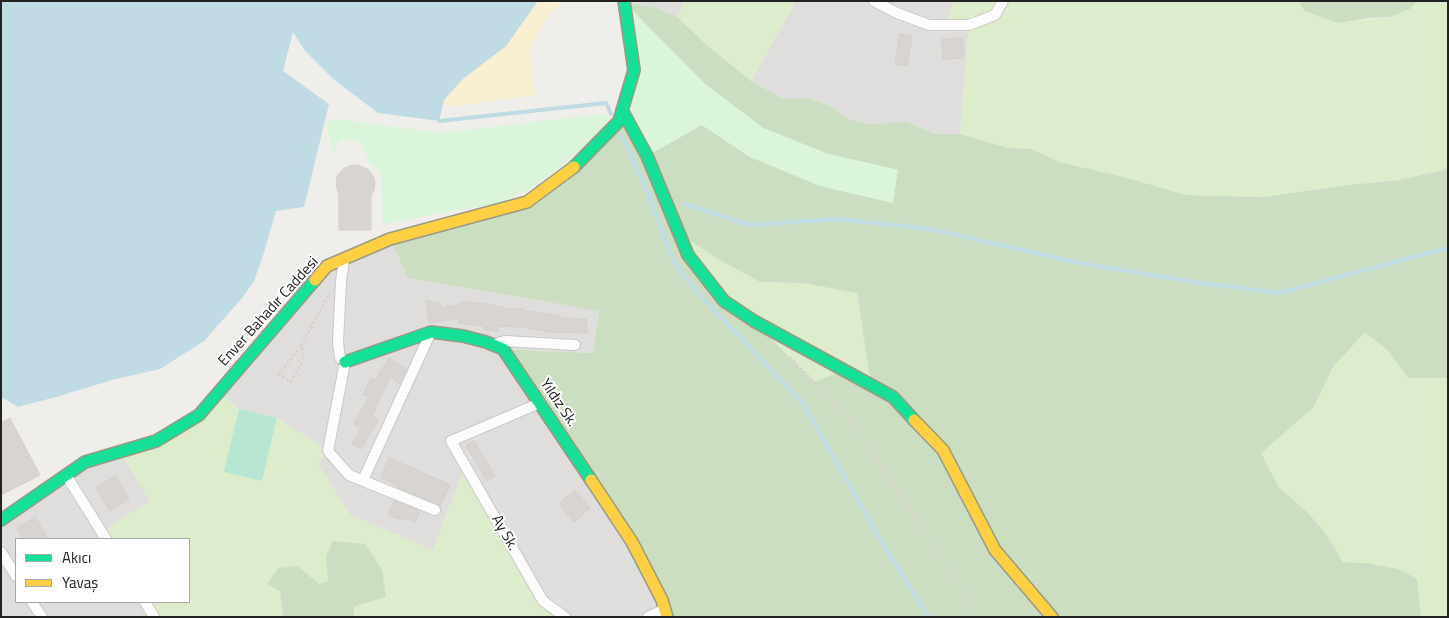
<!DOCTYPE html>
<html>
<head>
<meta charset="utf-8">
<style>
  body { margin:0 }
  #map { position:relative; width:1449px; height:618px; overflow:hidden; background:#f0eeeb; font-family:"Titillium Web",sans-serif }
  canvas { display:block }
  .frame { position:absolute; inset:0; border:2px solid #222; pointer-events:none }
  .legend { position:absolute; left:15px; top:538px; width:175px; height:65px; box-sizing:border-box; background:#fff; border:1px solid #a7a7a7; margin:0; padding:6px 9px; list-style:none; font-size:15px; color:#222 }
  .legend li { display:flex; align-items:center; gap:10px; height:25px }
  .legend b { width:25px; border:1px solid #a7a7a7 }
</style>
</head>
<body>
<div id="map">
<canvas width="1449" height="618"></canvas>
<div class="frame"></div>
<ul class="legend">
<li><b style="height:6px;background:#16e098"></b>Akıcı</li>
<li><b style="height:6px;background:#ffcf43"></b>Yavaş</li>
</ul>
</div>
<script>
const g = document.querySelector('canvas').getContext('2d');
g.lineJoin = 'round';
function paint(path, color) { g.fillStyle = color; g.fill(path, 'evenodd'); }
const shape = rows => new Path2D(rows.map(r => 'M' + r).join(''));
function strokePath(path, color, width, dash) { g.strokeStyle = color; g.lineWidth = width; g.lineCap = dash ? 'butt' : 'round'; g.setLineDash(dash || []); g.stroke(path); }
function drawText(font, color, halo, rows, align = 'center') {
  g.font = font + ' "Titillium Web",sans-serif'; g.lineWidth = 4; g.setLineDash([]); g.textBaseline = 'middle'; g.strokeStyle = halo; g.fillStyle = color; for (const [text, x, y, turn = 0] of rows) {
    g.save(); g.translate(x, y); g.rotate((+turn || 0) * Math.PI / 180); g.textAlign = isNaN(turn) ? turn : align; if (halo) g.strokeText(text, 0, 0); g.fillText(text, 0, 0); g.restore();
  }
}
paint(shape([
  [624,1,685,1,677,17,654,7],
  [796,1,955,1,945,25,969,25,960,134,935,134,907,122,867,124,849,119,833,107,809,98,783,99,751,81],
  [390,239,408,278,599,311,593,353,504,349,632,542,667,617,565,617,543,601,465,466,433,550,350,515,317,463,328,451,277,418,239,409,218,392,327,266],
  [120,451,150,501,102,532,106,539,16,539,16,602,145,602,154,617,1,617,1,520,85,462]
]), '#dfdedc');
paint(shape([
  [685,1,796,1,751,81,708,46,677,17],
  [955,1,1298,1,1304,11,1338,23,1390,17,1410,9,1417,1,1448,1,1448,169,1399,180,1348,185,1263,197,1186,195,1124,177,1059,162,1032,149,1008,148,960,134,969,26,945,25],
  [679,233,720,260,760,282,802,283,857,293,871,385,844,370,814,382,754,321,724,301],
  [1365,331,1389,352,1408,378,1448,378,1448,617,1421,617,1417,580,1400,569,1365,563,1343,562,1324,531,1308,513,1278,486,1260,453,1313,408,1333,367],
  [218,392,239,409,225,472,262,481,277,418,328,451,318,463,350,515,433,550,465,466,543,601,565,617,354,617,354,608,386,597,326,556,329,581,319,584,278,568,267,584,280,591,283,617,154,617,145,602,189,602,189,539,106,539,102,532,150,501,120,451,156,441]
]), '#ddeccb');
paint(shape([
  [1299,1,1417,1,1410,9,1390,17,1370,18,1338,23,1304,11],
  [624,2,654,7,677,17,708,46,751,81,783,99,809,98,833,107,849,119,867,124,907,122,935,134,960,134,1008,148,1032,149,1059,162,1124,177,1186,195,1263,197,1348,185,1399,180,1448,169,1448,378,1408,378,1389,352,1365,332,1333,367,1313,408,1261,453,1278,486,1308,513,1324,531,1343,562,1365,563,1399,569,1417,579,1421,617,667,617,662,600,503,349,593,353,599,311,408,278,390,239,527,202,619,121,702,125,750,157,898,170,828,154,763,128,705,84],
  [680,234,720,260,760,282,802,283,857,293,871,385,844,370,814,382,688,255],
  [333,541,365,544,382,570,386,597,354,607,354,617,283,617,280,591,267,584,278,568,297,566,319,584,328,581,326,556]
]), '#cbdec1');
paint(shape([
  [538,1,563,1,546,19,530,49,535,95,447,107,444,100,463,79,506,46]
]), '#f8f0d0');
paint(shape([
  [624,2,705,84,763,128,828,154,898,170,893,203,820,186,750,157,702,125,647,156,622,111,634,70],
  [603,114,610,118,592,139,545,180,503,202,383,224,381,172,369,163,362,145,353,141,340,140,334,154,325,123,339,119,439,133]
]), '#daf5da');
paint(shape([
  [239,409,277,418,262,481,224,472]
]), '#b7e6d2');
paint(shape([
  [1,1,538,1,506,46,463,79,444,100,439,121,378,113,333,79,305,51,293,32,283,71,329,104,304,207,276,211,262,259,254,281,243,297,204,341,160,369,112,380,56,397,18,407,1,397]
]), '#bfdbe3');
strokePath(shape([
  [439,121,606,103,611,114],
  [621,135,645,186,674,262,696,291,803,403,883,544,929,617],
  [685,204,750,225,837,219,930,229,1079,263,1194,282,1279,293,1448,248]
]), '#bfdbe3', 4);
const building = shape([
  [900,34,912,36,907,66,895,64,900,34],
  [963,38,964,58,943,59,942,39,963,38],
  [358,165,369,170,373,176,375,182,374,190,371,196,371,230,339,230,339,196,336,184,337,176,343,169,349,166,358,165],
  [426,301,440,303,441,308,461,304,461,302,482,303,510,309,525,309,525,311,559,316,559,318,586,319,587,333,550,332,520,327,498,326,498,331,484,330,484,326,459,323,460,318,429,323,426,301],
  [389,358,406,369,400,384,390,377,372,416,378,420,361,449,352,444,361,428,354,424,369,397,363,395,371,378,375,380,389,358],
  [10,418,40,475,1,495,1,423,10,418],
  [474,441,495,476,487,481,466,446,474,441],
  [389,458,414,469,414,468,433,478,433,477,450,485,440,506,398,488,399,486,381,478,389,458],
  [115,476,129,499,110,511,96,488,115,476],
  [575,490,590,508,574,522,559,504,575,490],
  [394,501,420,511,415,522,403,517,402,520,388,515,394,501],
  [35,517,48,539,24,539,17,528,35,517]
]);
paint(building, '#d7d4d2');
strokePath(building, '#d3d0cc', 1);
const street = shape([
  [874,1,897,13,929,25,969,25,995,15,1003,1],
  [344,259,341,282,338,342,340,358,345,362,328,451,349,475,435,510],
  [493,345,505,341,575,345],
  [540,403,451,441,543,601,565,617],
  [66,475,106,539],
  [363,480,431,332],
  [1,552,16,576],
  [32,602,42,617],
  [145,602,154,617],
  [648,617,665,609]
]);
const fast = shape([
  [622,110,647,156,688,255,724,301,754,321,893,397,914,420],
  [574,167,619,121,634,70,624,1],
  [345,362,431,332,463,336,486,342,503,349,591,480],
  [1,520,85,462,156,441,199,415,315,280]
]);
const slow = shape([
  [315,280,327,266,390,239,527,202,574,167],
  [914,420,943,450,995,550,1052,617],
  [591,480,632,542,662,600,667,617]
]);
strokePath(street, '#c9c8c7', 12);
strokePath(fast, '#999a82', 14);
strokePath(slow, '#999a82', 14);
strokePath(shape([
  [301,346,279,375,291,382,301,364,304,352,301,346,329,294],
  [790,357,854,424,978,617]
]), '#dccecd', 2.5, [2.5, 2.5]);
strokePath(street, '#fdfcfc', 10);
strokePath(fast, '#16e098', 11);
strokePath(slow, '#ffcf43', 11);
drawText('15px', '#222', '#fff', [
  ["Enver Bahadır Caddesi",269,312,-48],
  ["Yıldız Sk.",558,403,56],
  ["Ay Sk.",504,533,60]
]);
</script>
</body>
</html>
